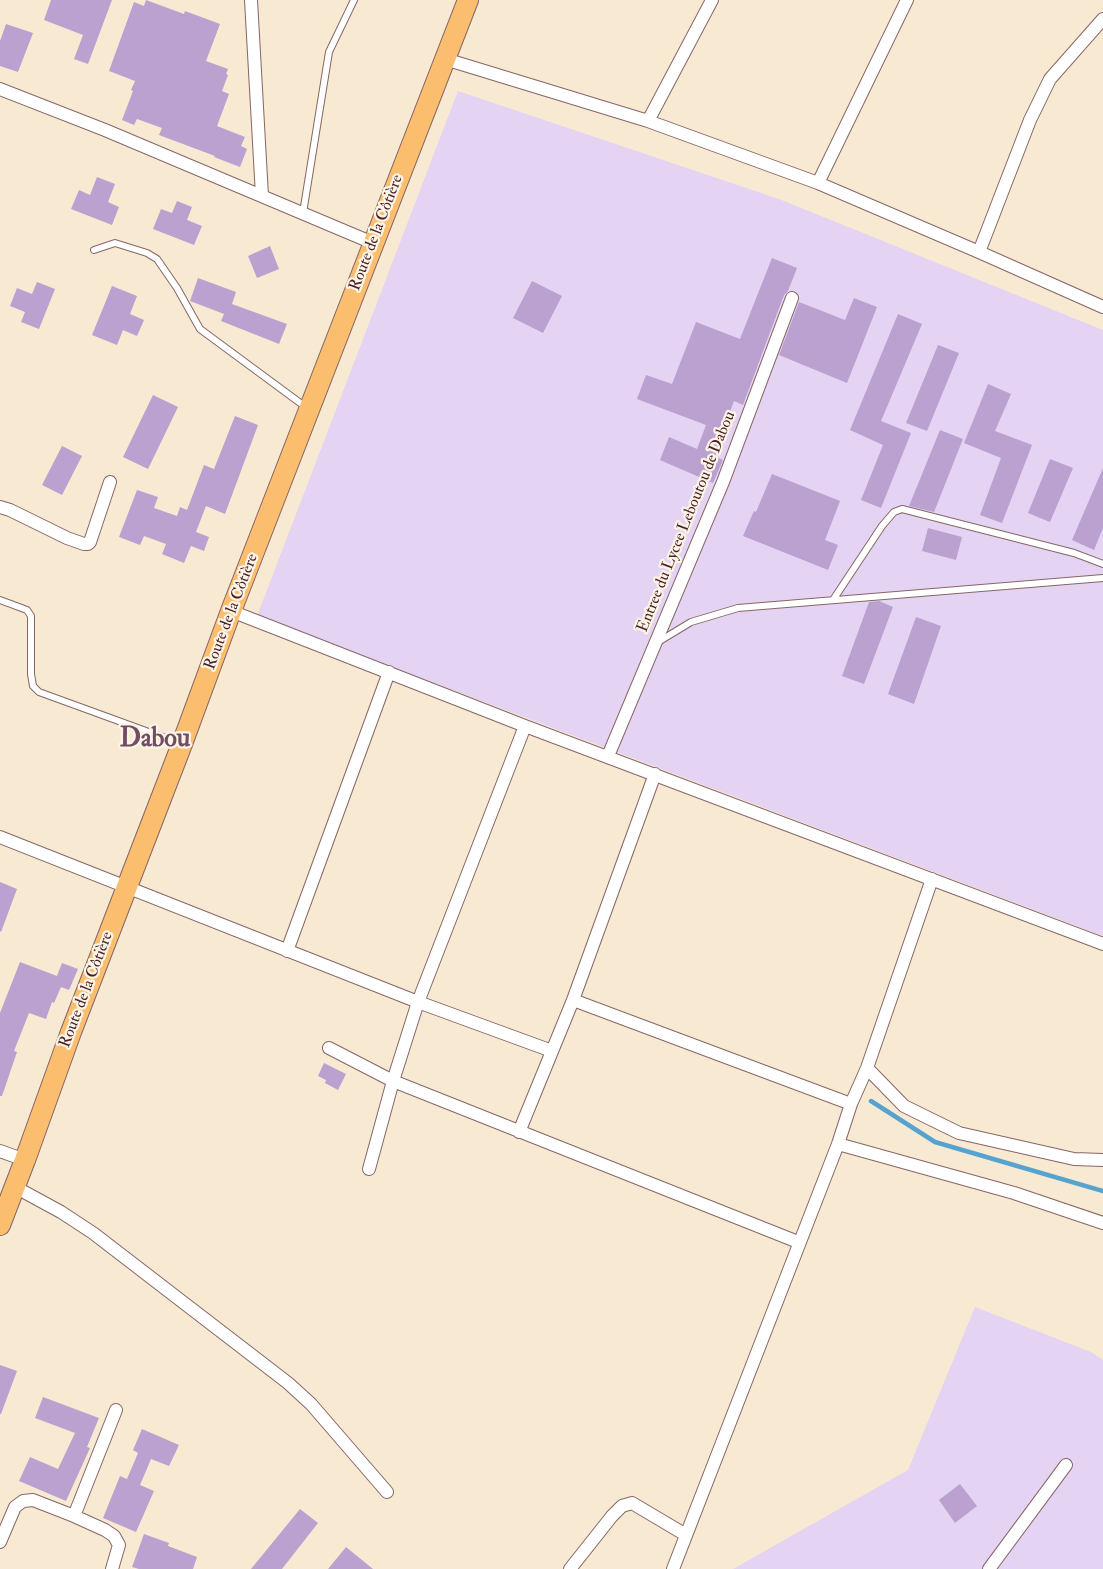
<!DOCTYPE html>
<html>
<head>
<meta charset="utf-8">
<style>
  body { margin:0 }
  canvas { display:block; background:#f8e9d3 }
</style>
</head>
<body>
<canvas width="1103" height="1569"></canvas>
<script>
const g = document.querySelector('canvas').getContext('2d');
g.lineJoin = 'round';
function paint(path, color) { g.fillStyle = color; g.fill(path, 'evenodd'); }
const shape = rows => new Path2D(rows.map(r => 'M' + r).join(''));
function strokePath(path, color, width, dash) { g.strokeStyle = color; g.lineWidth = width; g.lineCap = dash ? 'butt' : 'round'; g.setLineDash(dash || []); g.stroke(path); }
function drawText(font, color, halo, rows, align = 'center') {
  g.font = font + ' "IM FELL Double Pica",serif'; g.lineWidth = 4.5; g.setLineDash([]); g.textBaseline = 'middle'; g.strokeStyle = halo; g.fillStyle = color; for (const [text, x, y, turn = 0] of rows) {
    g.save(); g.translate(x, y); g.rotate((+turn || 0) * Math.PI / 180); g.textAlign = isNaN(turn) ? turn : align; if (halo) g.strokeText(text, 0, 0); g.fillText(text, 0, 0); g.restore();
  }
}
paint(shape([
  [458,91,779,199,1103,330,1103,936,257,616],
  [975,1307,1091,1352,1103,1360,1103,1569,733,1569,908,1470]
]), '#e4d3f2');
strokePath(shape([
  [871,1101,935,1142,1103,1191]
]), '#57a3d0', 4.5);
paint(shape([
  [51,0,112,0,88,64,74,59,83,35,44,20],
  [146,0,184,14,185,11,220,24,206,61,228,69,226,74,228,75,222,91,229,94,217,126,245,137,241,146,247,149,240,167,214,157,215,156,159,135,162,128,137,119,134,125,122,120,133,91,131,90,135,81,109,71,134,2,144,6],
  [6,24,33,33,18,72,0,66,0,41],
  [97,177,115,184,108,202,119,207,112,225,71,209,79,190,90,195],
  [177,201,192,207,187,220,202,226,194,245,153,229,161,209,172,213],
  [270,246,279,269,257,278,248,256],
  [772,258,797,268,788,291,784,295,743,405,734,401,722,434,724,435,716,457,723,460,713,483,660,460,669,437,697,449,706,425,637,399,646,375,672,384,696,322,740,339],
  [198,278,236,292,232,304,287,324,279,344,221,321,224,314,190,301],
  [532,281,562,296,543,333,513,318],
  [37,282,55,289,39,329,21,322,25,312,10,306,17,288,32,294],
  [112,286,137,296,130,314,144,320,137,336,123,330,117,345,92,335],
  [854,298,877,307,847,383,779,355,799,302,845,320],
  [898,314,922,324,881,421,911,433,881,508,861,500,883,445,850,430],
  [938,345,959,353,927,431,906,423],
  [988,384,1011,394,995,431,1032,445,1002,523,980,515,1001,458,964,443],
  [153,395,178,407,148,469,123,457],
  [235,416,258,425,225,514,206,506,196,532,209,537,204,551,191,546,184,563,162,554,166,544,144,536,140,545,119,537,137,490,158,497,154,508,177,516,180,507,187,510,204,465,214,469],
  [940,430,963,439,934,512,909,506],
  [62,446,82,456,62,495,42,485],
  [1050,459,1073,468,1050,522,1028,513],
  [1103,468,1103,528,1094,550,1072,540],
  [772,474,840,501,825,540,838,545,828,570,743,536,754,511,756,512],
  [928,528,962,537,956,560,922,551],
  [879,601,893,607,864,684,842,676,869,602],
  [916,617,941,626,914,704,888,694],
  [0,882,17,889,1,932,0,931],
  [20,962,57,976,62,963,78,969,69,990,61,987,54,1003,52,1002,46,1019,29,1013,14,1051,17,1052,2,1096,0,1096,0,1013],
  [324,1063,346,1074,338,1090,325,1083,326,1080,318,1076],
  [0,1365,17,1371,1,1414,0,1414],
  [43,1397,99,1418,87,1447,90,1448,66,1501,19,1481,30,1457,58,1469,75,1433,35,1418],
  [142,1429,179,1445,169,1466,151,1459,140,1485,154,1491,136,1532,103,1518,120,1476,127,1479,138,1453,133,1450],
  [960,1484,977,1506,955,1523,939,1500],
  [300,1509,318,1523,282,1569,251,1569],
  [144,1534,169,1543,168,1546,197,1557,193,1569,139,1569,132,1567],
  [346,1547,373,1569,328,1569]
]), '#baa1d0');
const lane = shape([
  [303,213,329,52,354,0],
  [94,250,115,243,147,253,157,259,177,288,200,329,307,408],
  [0,600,27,610,31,616,31,674,33,686,39,692,179,743],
  [833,600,882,526,894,512,902,509,1074,553,1103,564],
  [658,642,691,622,738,608,1103,578]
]);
const street = shape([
  [251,0,262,196],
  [445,59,648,121,818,183,979,252,1103,307],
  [0,89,105,130,373,243],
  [648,121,712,0],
  [818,183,907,0],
  [979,252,1030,120,1050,79,1103,19],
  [0,507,10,510,67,538,84,544,88,544,90,542,110,482],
  [231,611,525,726,1103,944],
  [608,756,723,482,792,298],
  [0,837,418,1002,552,1051],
  [287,951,389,672],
  [573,1000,851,1104],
  [329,1048,393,1081,798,1242],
  [867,1068,904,1106,959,1133,1074,1159,1103,1160],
  [519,1132,573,1000,655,774],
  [838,1144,1014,1193,1103,1223],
  [0,1151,25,1160],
  [369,1169,393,1081,418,1002,525,726],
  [15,1187,61,1212,93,1233,288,1383,311,1404,387,1492],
  [74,1516,116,1410],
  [0,1542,15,1507,23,1501,33,1500,74,1516,105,1530,114,1536,119,1545,112,1569],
  [570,1569,612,1516,622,1506,632,1503,686,1535],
  [673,1569,838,1144,851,1104,867,1068,932,879],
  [989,1569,1066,1465]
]);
const primary = shape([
  [0,1225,25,1160,71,1032,182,744,231,611,468,0]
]);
strokePath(lane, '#876666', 8);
strokePath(street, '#876666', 14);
strokePath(primary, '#876666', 22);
strokePath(lane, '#fff', 6);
strokePath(street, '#fff', 12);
strokePath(primary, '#fabe6e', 20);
drawText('16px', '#4a1f2b', '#fcf5e5', [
  ["Route de la Côtière",377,233,-69],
  ["Entree du Lycee Leboutou de Dabou",687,522,-68],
  ["Route de la Côtière",232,612,-69],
  ["Route de la Côtière",87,990,-69]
]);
drawText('bold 26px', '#714c65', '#fcf5e5', [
  ["Dabou",155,740]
]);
</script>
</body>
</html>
